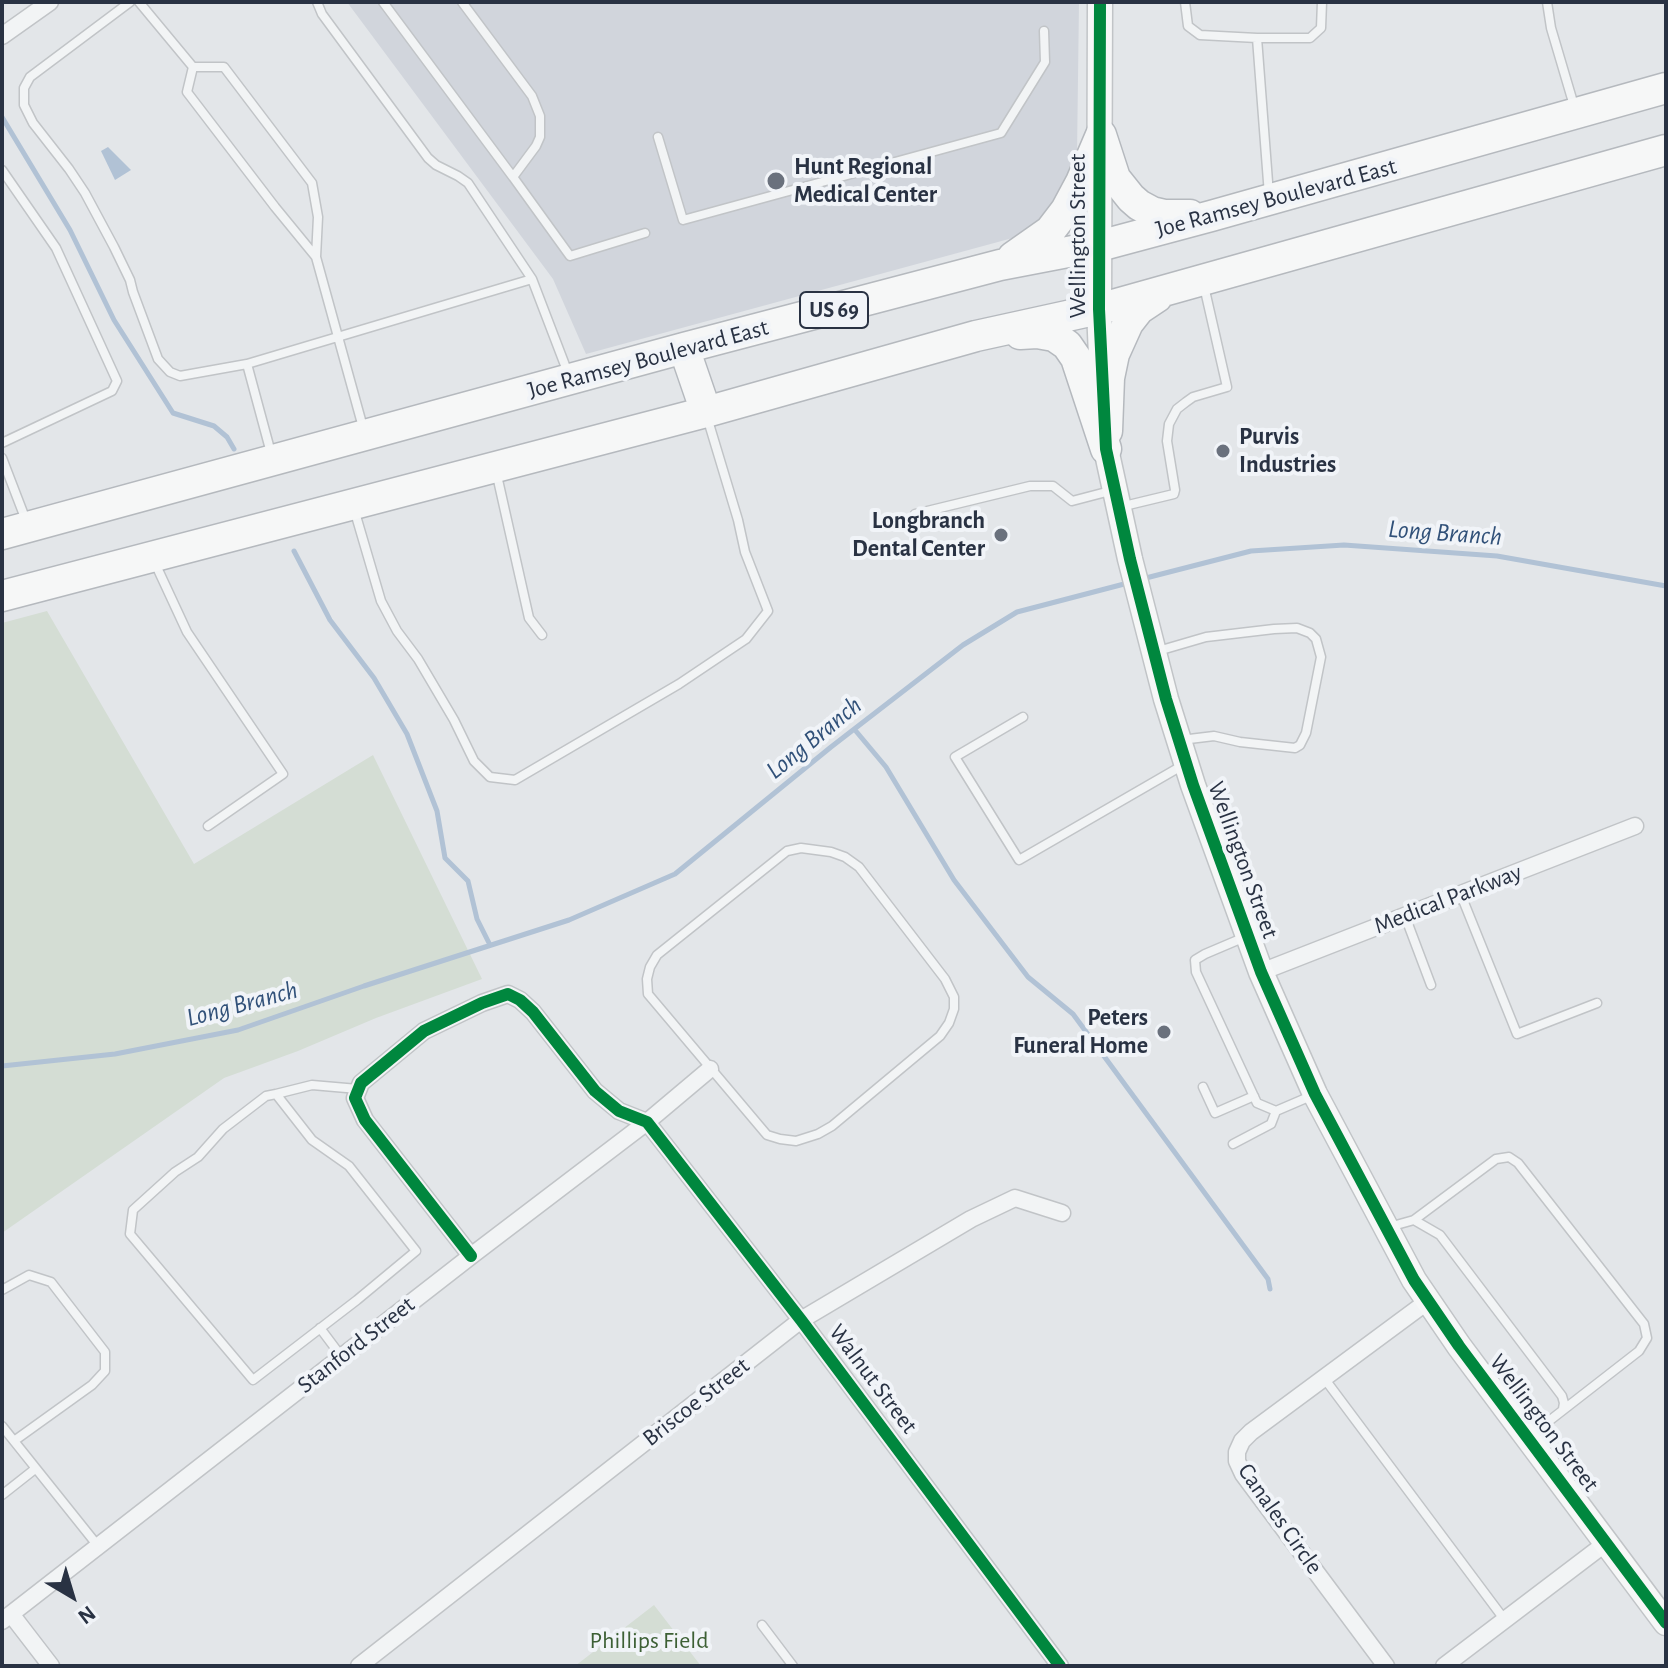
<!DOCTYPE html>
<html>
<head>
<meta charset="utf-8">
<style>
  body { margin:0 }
  #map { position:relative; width:1668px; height:1668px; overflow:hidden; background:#e3e6e9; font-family:"Alegreya Sans",sans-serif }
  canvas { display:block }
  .frame { position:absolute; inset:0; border:4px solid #293243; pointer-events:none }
  .north { position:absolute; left:32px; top:1556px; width:80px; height:80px; -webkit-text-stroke:6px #f1f4f8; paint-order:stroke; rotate:142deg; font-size:22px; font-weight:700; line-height:32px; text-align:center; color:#293243 }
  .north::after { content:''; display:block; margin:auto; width:28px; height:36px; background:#293243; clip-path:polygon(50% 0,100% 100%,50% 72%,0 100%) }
</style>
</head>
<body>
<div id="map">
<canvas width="1668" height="1668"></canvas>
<div class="frame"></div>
<div class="north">N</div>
</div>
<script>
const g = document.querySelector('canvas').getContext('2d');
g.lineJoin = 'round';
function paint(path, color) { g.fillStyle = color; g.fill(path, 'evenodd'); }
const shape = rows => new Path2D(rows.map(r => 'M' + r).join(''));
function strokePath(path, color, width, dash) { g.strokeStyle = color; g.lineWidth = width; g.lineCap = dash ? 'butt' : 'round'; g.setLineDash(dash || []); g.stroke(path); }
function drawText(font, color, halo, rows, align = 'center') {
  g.font = font + ' "Alegreya Sans",sans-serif'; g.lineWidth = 8; g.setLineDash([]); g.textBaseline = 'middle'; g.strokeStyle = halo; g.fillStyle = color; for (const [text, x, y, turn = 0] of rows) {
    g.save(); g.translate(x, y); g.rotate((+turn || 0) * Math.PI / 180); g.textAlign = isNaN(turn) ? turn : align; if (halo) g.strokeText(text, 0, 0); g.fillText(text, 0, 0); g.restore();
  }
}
paint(shape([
  [347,2,1079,2,1077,154,1075,171,1031,233,586,354,553,279]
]), '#d1d5dc');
paint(shape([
  [47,611,194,864,373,755,482,979,376,1018,298,1051,224,1078,2,1233,2,623],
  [654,1605,701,1666,575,1666]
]), '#d4ddd4');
paint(shape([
  [108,147,131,170,115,180,101,151]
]), '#b1c2d5');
strokePath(shape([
  [2,117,70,230,114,320,173,413,214,426,227,437,234,449],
  [294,551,330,620,374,678,407,734,437,811,445,858,468,881,477,919,490,945],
  [1142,579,1251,551,1344,545,1497,556,1666,586],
  [855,730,886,767,954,880,1028,977,1073,1014,1268,1279,1270,1289],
  [2,1066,115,1054,238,1030,364,986,569,920,675,874,831,747,963,645,1017,612,1128,583]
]), '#b1c2d5', 5);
const lane = shape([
  [130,2,30,77,24,88,24,105,33,123,69,169,85,193,114,247,130,280,133,292,158,359,170,372,180,376,247,364],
  [139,2,193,67],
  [317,2,322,14,428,158,436,165,458,176,468,183,532,279],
  [383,2,513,177,536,146,540,137,540,116,532,96,462,2],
  [1185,2,1188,26,1200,35,1257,38,1269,195],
  [1547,2,1551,28,1575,109],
  [1257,38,1310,38,1321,28,1322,2],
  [658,137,683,220,1001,133,1045,62,1044,31],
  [2,170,56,248,117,381,112,391,2,443],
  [513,177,570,256,645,233],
  [316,257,318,217,312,183,224,67,193,67,187,92,275,207,316,257,364,431],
  [271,453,247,364,532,279,568,373],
  [2,458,27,523],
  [496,471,529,618,542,635],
  [1120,507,1174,494,1175,490,1167,441,1169,424,1177,409,1186,402,1193,397,1227,387,1204,286],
  [354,509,381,601,397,631,418,659,454,720,474,761,490,777,515,780,679,684,746,639,768,611,745,552,738,520,707,417],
  [915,514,1030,486,1053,486,1072,501,1114,490],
  [154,561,187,632,283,774,208,826],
  [1158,651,1206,637,1274,629,1297,628,1310,633,1316,639,1321,657,1306,733,1300,745,1295,748,1240,742,1214,736,1181,740],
  [1023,717,955,757,1019,860,1185,764],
  [801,848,831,852,845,857,859,867,945,979,954,997,954,1009,949,1023,940,1036,832,1126,818,1134,796,1141,780,1139,767,1135,648,994,647,979,650,967,657,955,787,851,801,848],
  [1461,895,1517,1034,1597,1003],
  [1405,916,1431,985],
  [1245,937,1205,954,1195,960,1196,972,1257,1103,1276,1111,1311,1096],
  [1203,1087,1215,1113,1254,1096],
  [276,1094,312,1140,349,1166,416,1251,357,1300,253,1380,130,1234,133,1210,175,1172,198,1157,223,1129,266,1096,276,1094,312,1085,358,1089],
  [1233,1144,1271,1124,1276,1111],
  [1414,1220,1440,1235,1562,1396,1564,1403,1563,1409],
  [1389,1227,1414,1220,1496,1159,1509,1157,1518,1163,1644,1324,1647,1338,1639,1351,1531,1435],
  [2,1290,29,1275,51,1282,105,1352,105,1371,92,1385,14,1441],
  [320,1328,341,1356],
  [1324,1378,1504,1619],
  [2,1426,98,1546],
  [2,1495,35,1469],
  [762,1625,793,1666]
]);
const street = shape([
  [2,36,50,2],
  [1261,972,1635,826],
  [471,1256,365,1120,355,1098,361,1083,424,1031,482,1003,508,994,520,1000,533,1012,595,1091,619,1111,647,1122,801,1320,1060,1666],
  [11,1614,51,1666],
  [2,1621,471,1256,647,1122,710,1069],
  [359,1666,801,1320,971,1219,1015,1198,1062,1213],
  [1386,1666,1243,1474,1237,1461,1237,1452,1242,1441,1251,1432,1428,1301],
  [1444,1666,1606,1543]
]);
const secondary = shape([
  [1100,2,1099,309,1102,380],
  [1105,432,1106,449,1130,559,1166,699,1193,785,1261,972,1315,1094,1414,1280,1459,1346,1666,1623]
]);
const highway = shape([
  [1101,135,1115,178,1131,198,1139,205,1152,212,1165,215,1190,215],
  [1013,257,1050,231,1066,210,1081,182,1101,135],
  [1020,334,1037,333,1054,336,1067,345,1076,358,1106,449],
  [684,348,706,412],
  [1107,431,1109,378,1114,354,1128,323,1139,309,1157,297],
  [2,534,684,348,1000,265,1099,246,1211,216,1666,88],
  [2,596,706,412,976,336,1099,309,1666,150]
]);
strokePath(lane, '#c1c4c7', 11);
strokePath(street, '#c1c4c7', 19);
strokePath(secondary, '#c1c4c7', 27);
strokePath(highway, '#b5b9be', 33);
strokePath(lane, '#f2f4f5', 8);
strokePath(street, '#f2f4f5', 16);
strokePath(secondary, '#f6f7f7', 24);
strokePath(highway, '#f6f7f7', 30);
strokePath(shape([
  [1100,2,1099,309,1106,449,1130,559,1166,699,1193,785,1261,972,1315,1094,1414,1280,1459,1346,1666,1623],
  [471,1256,365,1120,355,1098,361,1083,424,1031,482,1003,508,994,520,1000,533,1012,595,1091,619,1111,647,1122,801,1320,1060,1666]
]), '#00873e', 12);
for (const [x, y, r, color] of [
  [776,181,10,"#6a717d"],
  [1223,451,8,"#6a717d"],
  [1001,535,8,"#6a717d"],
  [1164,1032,8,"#6a717d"]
]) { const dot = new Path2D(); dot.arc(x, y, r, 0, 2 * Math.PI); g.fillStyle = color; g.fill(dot); strokePath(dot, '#f1f4f8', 3); }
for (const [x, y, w] of [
  [834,310,68]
]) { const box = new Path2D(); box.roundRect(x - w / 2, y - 18, w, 36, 6); g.fillStyle = '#f1f4f8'; g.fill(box); strokePath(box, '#293243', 2); }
drawText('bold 22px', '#293243', null, [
  ["US 69",834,310]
]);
drawText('bold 24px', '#293243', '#f1f4f8', [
  ["Hunt Regional",794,167],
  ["Medical Center",794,195],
  ["Purvis",1239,437],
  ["Industries",1239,465],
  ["Longbranch",985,521,"right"],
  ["Dental Center",985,549,"right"],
  ["Peters",1148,1018,"right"],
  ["Funeral Home",1148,1046,"right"]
], 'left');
drawText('24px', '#293243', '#f1f4f8', [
  ["Joe Ramsey Boulevard East",1276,198,-15],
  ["Wellington Street",1078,236,-90],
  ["Joe Ramsey Boulevard East",648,359,-15],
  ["Wellington Street",1243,860,70],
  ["Medical Parkway",1448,899,-21],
  ["Stanford Street",356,1345,-38],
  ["Walnut Street",873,1379,53],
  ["Briscoe Street",696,1402,-38],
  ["Wellington Street",1544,1423,53],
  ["Canales Circle",1280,1519,55]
]);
drawText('24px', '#3d6035', '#f1f4f8', [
  ["Phillips Field",649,1641]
]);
drawText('italic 26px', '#315179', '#f1f4f8', [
  ["Long Branch",1445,533,4],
  ["Long Branch",814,738,-39],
  ["Long Branch",242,1004,-15]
]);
</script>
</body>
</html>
